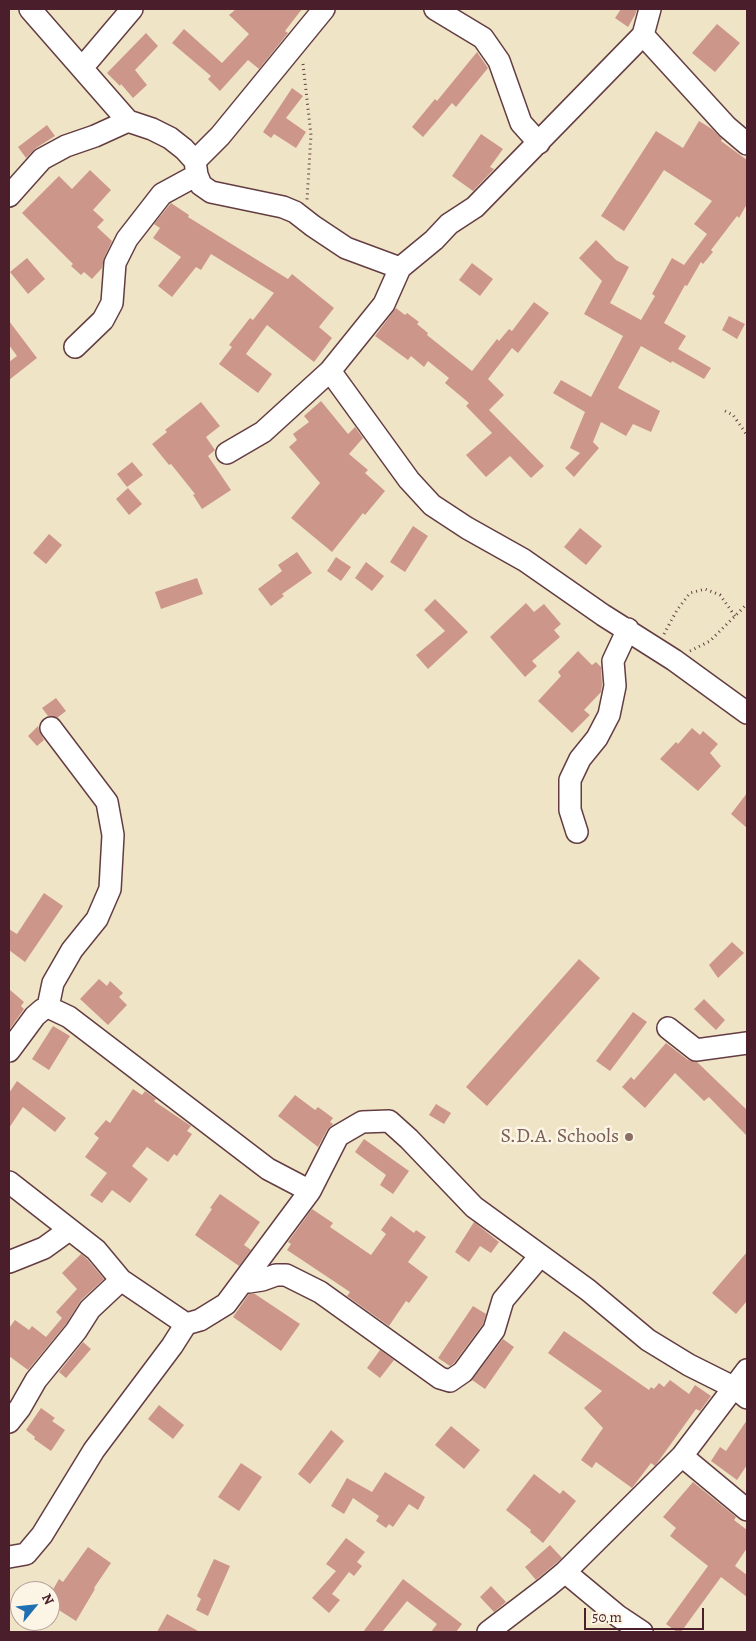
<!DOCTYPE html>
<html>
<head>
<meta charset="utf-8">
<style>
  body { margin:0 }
  #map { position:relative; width:756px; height:1641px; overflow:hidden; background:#f0e4c6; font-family:Alegreya,serif }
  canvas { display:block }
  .frame { position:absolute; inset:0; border:10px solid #4a1f2b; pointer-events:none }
  .north { position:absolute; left:10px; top:1581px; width:50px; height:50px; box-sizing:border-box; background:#fcf5e5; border:1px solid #b59f9b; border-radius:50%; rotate:62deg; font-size:14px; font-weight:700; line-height:20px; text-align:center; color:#4a1f2b }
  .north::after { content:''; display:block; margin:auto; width:18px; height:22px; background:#1f6fb2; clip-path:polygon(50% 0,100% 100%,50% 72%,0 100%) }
  .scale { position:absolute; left:584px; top:1608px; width:120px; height:22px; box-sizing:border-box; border:2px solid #4a1f2b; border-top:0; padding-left:6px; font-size:15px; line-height:18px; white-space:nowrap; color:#4a1f2b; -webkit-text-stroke:4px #fcf5e5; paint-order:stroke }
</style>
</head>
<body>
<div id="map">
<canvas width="756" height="1641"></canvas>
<div class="frame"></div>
<div class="north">N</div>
<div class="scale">50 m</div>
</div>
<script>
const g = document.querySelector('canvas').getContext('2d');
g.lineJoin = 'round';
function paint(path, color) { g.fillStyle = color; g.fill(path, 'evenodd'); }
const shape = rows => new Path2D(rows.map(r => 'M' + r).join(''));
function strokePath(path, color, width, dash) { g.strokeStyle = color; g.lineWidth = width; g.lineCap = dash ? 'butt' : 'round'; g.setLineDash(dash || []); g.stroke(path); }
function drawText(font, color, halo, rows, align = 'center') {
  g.font = font + ' Alegreya,serif'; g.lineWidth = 5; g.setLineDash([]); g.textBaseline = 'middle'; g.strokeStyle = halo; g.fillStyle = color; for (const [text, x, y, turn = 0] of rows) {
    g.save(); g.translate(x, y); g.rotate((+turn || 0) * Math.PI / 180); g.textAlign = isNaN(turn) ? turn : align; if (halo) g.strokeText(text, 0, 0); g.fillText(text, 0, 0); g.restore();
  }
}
paint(shape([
  [236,9,302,9,285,31,288,33,259,69,248,60,220,91,208,79,211,76,172,43,184,29,222,63,249,34,229,15],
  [621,9,637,9,635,15,628,27,615,18],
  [717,24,740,43,715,72,692,53],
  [146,33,158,46,135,70,147,85,133,98,121,84,120,86,107,73],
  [477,52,488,68,456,107,452,103,423,137,412,127,435,99,437,101],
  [292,88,303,96,286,118,306,132,296,148,274,134,271,138,263,132],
  [699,121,712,129,722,139,721,141,747,160,747,204,739,218,737,216,711,250,713,252,703,264,701,262,687,286,685,285,664,323,686,336,678,349,711,368,704,379,672,361,671,363,641,346,618,388,660,411,651,432,633,424,626,436,601,422,593,442,599,448,574,477,565,468,580,453,570,448,585,412,553,393,561,380,591,397,623,336,584,314,602,281,579,258,596,240,616,260,629,267,610,303,641,320,655,296,652,294,672,258,684,265,707,234,694,224,712,201,664,170,624,231,601,216,656,131,683,148],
  [47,125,55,136,36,148,26,158,18,147],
  [481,134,503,149,490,167,494,169,473,191,452,176],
  [90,170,111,190,93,210,104,220,97,227,112,241,104,258,102,268,92,279,84,272,81,275,71,266,73,264,22,213,59,176,72,189],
  [171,203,189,215,188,217,288,279,292,274,334,308,319,327,332,338,314,362,267,325,246,354,272,374,258,393,219,364,232,347,229,345,250,318,253,320,274,293,211,254,201,270,196,267,172,297,158,286,181,257,153,238,160,228,154,224],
  [27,258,45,279,28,294,10,272],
  [472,263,493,279,480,296,459,280],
  [534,302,549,313,518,353,512,348,488,379,504,395,489,410,544,466,531,478,510,456,486,477,466,455,492,433,466,406,469,403,445,383,449,378,428,361,424,367,411,356,408,360,375,336,396,308,405,315,407,313,419,322,417,324,428,333,427,335,472,371,497,339,499,341,509,329,512,331],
  [729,316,745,324,737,339,722,330],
  [9,321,37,358,9,380,9,362,17,356,9,345],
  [321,401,348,434,355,427,363,438,349,454,368,470,365,473,385,491,365,515,363,513,332,552,291,518,320,483,289,447,297,440,293,434,309,422,304,416],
  [201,402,220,426,206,437,215,450,208,456,231,490,202,509,193,495,195,494,171,464,169,465,152,444,167,432,165,430],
  [132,462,143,475,127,487,117,474],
  [128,488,142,504,129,515,116,499],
  [413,526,428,536,405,572,390,562],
  [580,528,602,546,586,565,564,547],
  [49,534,62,545,46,564,33,553],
  [297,552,312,573,282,594,284,596,271,606,258,589,282,571,278,565],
  [336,557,351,567,341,581,327,571],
  [366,562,384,576,372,591,355,578],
  [197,578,203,594,161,609,155,592],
  [435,599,468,632,428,669,416,655,445,631,424,610],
  [526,603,534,612,544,604,561,624,554,630,560,637,532,661,537,666,525,677,490,637],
  [578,651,592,665,596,662,601,667,602,685,601,692,584,710,590,715,572,733,538,701,561,676,558,672],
  [56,698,66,711,57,718,48,716,42,708],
  [38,726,41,735,44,740,37,746,28,736],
  [692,728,700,735,703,731,718,744,710,753,721,766,698,791,660,759,676,742,678,744],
  [747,793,747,828,731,814],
  [44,893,63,906,25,962,9,950,9,929,17,934],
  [732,942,744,953,718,978,709,965],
  [579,959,600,978,487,1106,466,1087],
  [99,979,107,986,110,981,123,993,119,997,127,1005,108,1025,80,999],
  [9,989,24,1002,21,1006,24,1009,9,1030],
  [704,999,725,1020,716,1030,694,1009],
  [633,1012,647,1022,610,1071,596,1061],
  [53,1026,70,1036,49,1070,32,1059],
  [666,1043,688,1060,697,1062,747,1110,747,1136,709,1097,704,1101,675,1073,645,1108,622,1087,631,1077,634,1080],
  [17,1081,66,1118,55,1132,23,1107,9,1128,9,1093],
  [133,1089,142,1095,145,1091,156,1099,154,1101,191,1126,187,1131,192,1134,177,1156,174,1154,168,1162,147,1147,132,1166,148,1179,130,1203,112,1190,102,1203,90,1195,107,1173,85,1157,99,1138,94,1134,106,1120,110,1123],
  [295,1095,315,1110,318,1107,333,1118,330,1122,333,1124,327,1130,318,1147,278,1116],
  [436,1104,451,1113,444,1124,429,1115],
  [364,1139,409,1171,393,1194,380,1185,386,1175,355,1152],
  [220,1194,260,1222,244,1245,251,1250,239,1266,195,1235,212,1209,210,1208],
  [312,1209,333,1223,330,1227,371,1255,386,1234,381,1230,391,1216,414,1233,416,1230,426,1237,408,1262,428,1277,409,1303,406,1301,389,1326,347,1296,350,1292,287,1250,291,1244,288,1242],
  [474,1222,499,1242,491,1253,480,1246,469,1262,455,1252],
  [747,1252,747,1301,736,1314,712,1293],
  [81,1254,87,1259,104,1279,81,1300,66,1324,28,1370,9,1356,9,1328,15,1320,29,1330,32,1326,46,1337,62,1318,56,1312,77,1289,62,1273],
  [249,1294,255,1294,300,1324,281,1351,233,1317],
  [473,1306,486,1314,483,1324,454,1363,450,1366,438,1358],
  [564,1331,649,1390,651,1387,654,1389,659,1383,664,1387,670,1380,689,1394,695,1385,711,1396,700,1411,696,1409,655,1466,651,1463,632,1488,596,1462,592,1468,581,1460,603,1428,584,1408,602,1391,548,1353],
  [503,1339,514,1347,485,1389,472,1380],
  [83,1342,91,1349,66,1378,59,1372],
  [380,1350,394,1360,380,1378,367,1368],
  [159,1405,184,1425,173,1439,148,1419],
  [41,1408,55,1418,52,1421,65,1430,51,1451,34,1439,35,1437,26,1430],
  [747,1420,747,1465,737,1480,711,1461,720,1447,726,1451],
  [451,1426,480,1450,464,1469,435,1445],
  [331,1430,344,1441,310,1484,298,1474],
  [241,1463,262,1477,239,1511,218,1497],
  [385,1472,425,1497,418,1510,409,1504,393,1527,389,1524,386,1528,376,1521,379,1516,353,1498,344,1514,331,1506,347,1478,372,1492],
  [534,1474,560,1494,563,1490,576,1501,543,1543,530,1532,531,1530,506,1510],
  [693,1482,736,1517,734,1520,747,1530,747,1548,735,1566,747,1575,747,1597,721,1577,681,1632,677,1632,666,1624,708,1566,670,1536,676,1528,663,1517],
  [346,1538,365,1552,357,1562,362,1566,354,1576,349,1572,332,1594,340,1600,329,1613,312,1598,336,1571,326,1564],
  [550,1545,562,1558,536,1580,525,1567],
  [88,1547,111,1563,94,1588,95,1589,76,1621,51,1605,56,1596,51,1593,59,1579,63,1582],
  [214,1559,230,1566,208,1616,196,1610,201,1599,197,1596],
  [403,1579,462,1624,456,1632,431,1632,437,1624,407,1601,382,1632,363,1632],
  [491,1586,506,1602,494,1612,480,1597],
  [167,1614,200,1632,157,1632]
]), '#cc978a');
const minor = shape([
  [30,9,128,121],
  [435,9,483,38,499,61,521,123,539,143],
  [650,9,643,35,727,127,747,144],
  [82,68,132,9],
  [195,161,197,175,201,185,211,192,283,207,295,212,313,226,346,248,400,268],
  [9,196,42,159,66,146,95,136,128,121,152,129,170,138,184,149,195,161,220,136,324,9],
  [75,347,103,320,112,303,115,263,127,239,162,194,197,175],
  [330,371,409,480,432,505,467,528,524,560,603,615,674,660,747,713],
  [227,453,263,432,330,371,384,304,400,268,434,240,449,224,475,207,643,35],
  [577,832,570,810,570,780,580,759,597,738,609,715,615,686,613,661,628,629],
  [48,1007,53,983,72,950,97,919,110,889,113,835,107,802,51,728],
  [668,1028,696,1050,747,1043],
  [9,1051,35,1016,42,1010,48,1007,69,1017,268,1169,310,1191,338,1136,362,1122,389,1121,409,1139,474,1207,588,1290,648,1340,689,1365,735,1388,747,1398],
  [9,1182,96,1250,121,1280],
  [9,1262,44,1248,69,1230],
  [243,1281,249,1282,262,1280,276,1275,286,1275,320,1292,440,1378,450,1381,463,1372,494,1330,503,1300,540,1256],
  [9,1422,20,1408,36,1380,76,1331,90,1309,121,1280,186,1324,200,1320,226,1304,310,1191],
  [682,1456,747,1510],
  [9,1557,26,1554,42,1535,94,1450,172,1346,186,1324],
  [565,1572,618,1616,642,1632],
  [488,1632,547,1587,565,1572,682,1456,747,1370]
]);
strokePath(minor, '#633d42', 24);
strokePath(shape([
  [303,64,311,135,307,200],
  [725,411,733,415,747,435],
  [664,634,677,610,690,593,705,589,720,595,735,616],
  [690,651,710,641,747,604]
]), '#633d42', 3, [1, 4]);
strokePath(minor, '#fff', 21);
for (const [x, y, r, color] of [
  [629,1137,5,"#8d6e63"]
]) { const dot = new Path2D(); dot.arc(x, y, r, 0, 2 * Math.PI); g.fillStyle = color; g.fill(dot); strokePath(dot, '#fcf5e5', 2); }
drawText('20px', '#785e54', '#fcf5e5', [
  ["S.D.A. Schools",619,1137]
], 'right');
</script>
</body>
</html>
